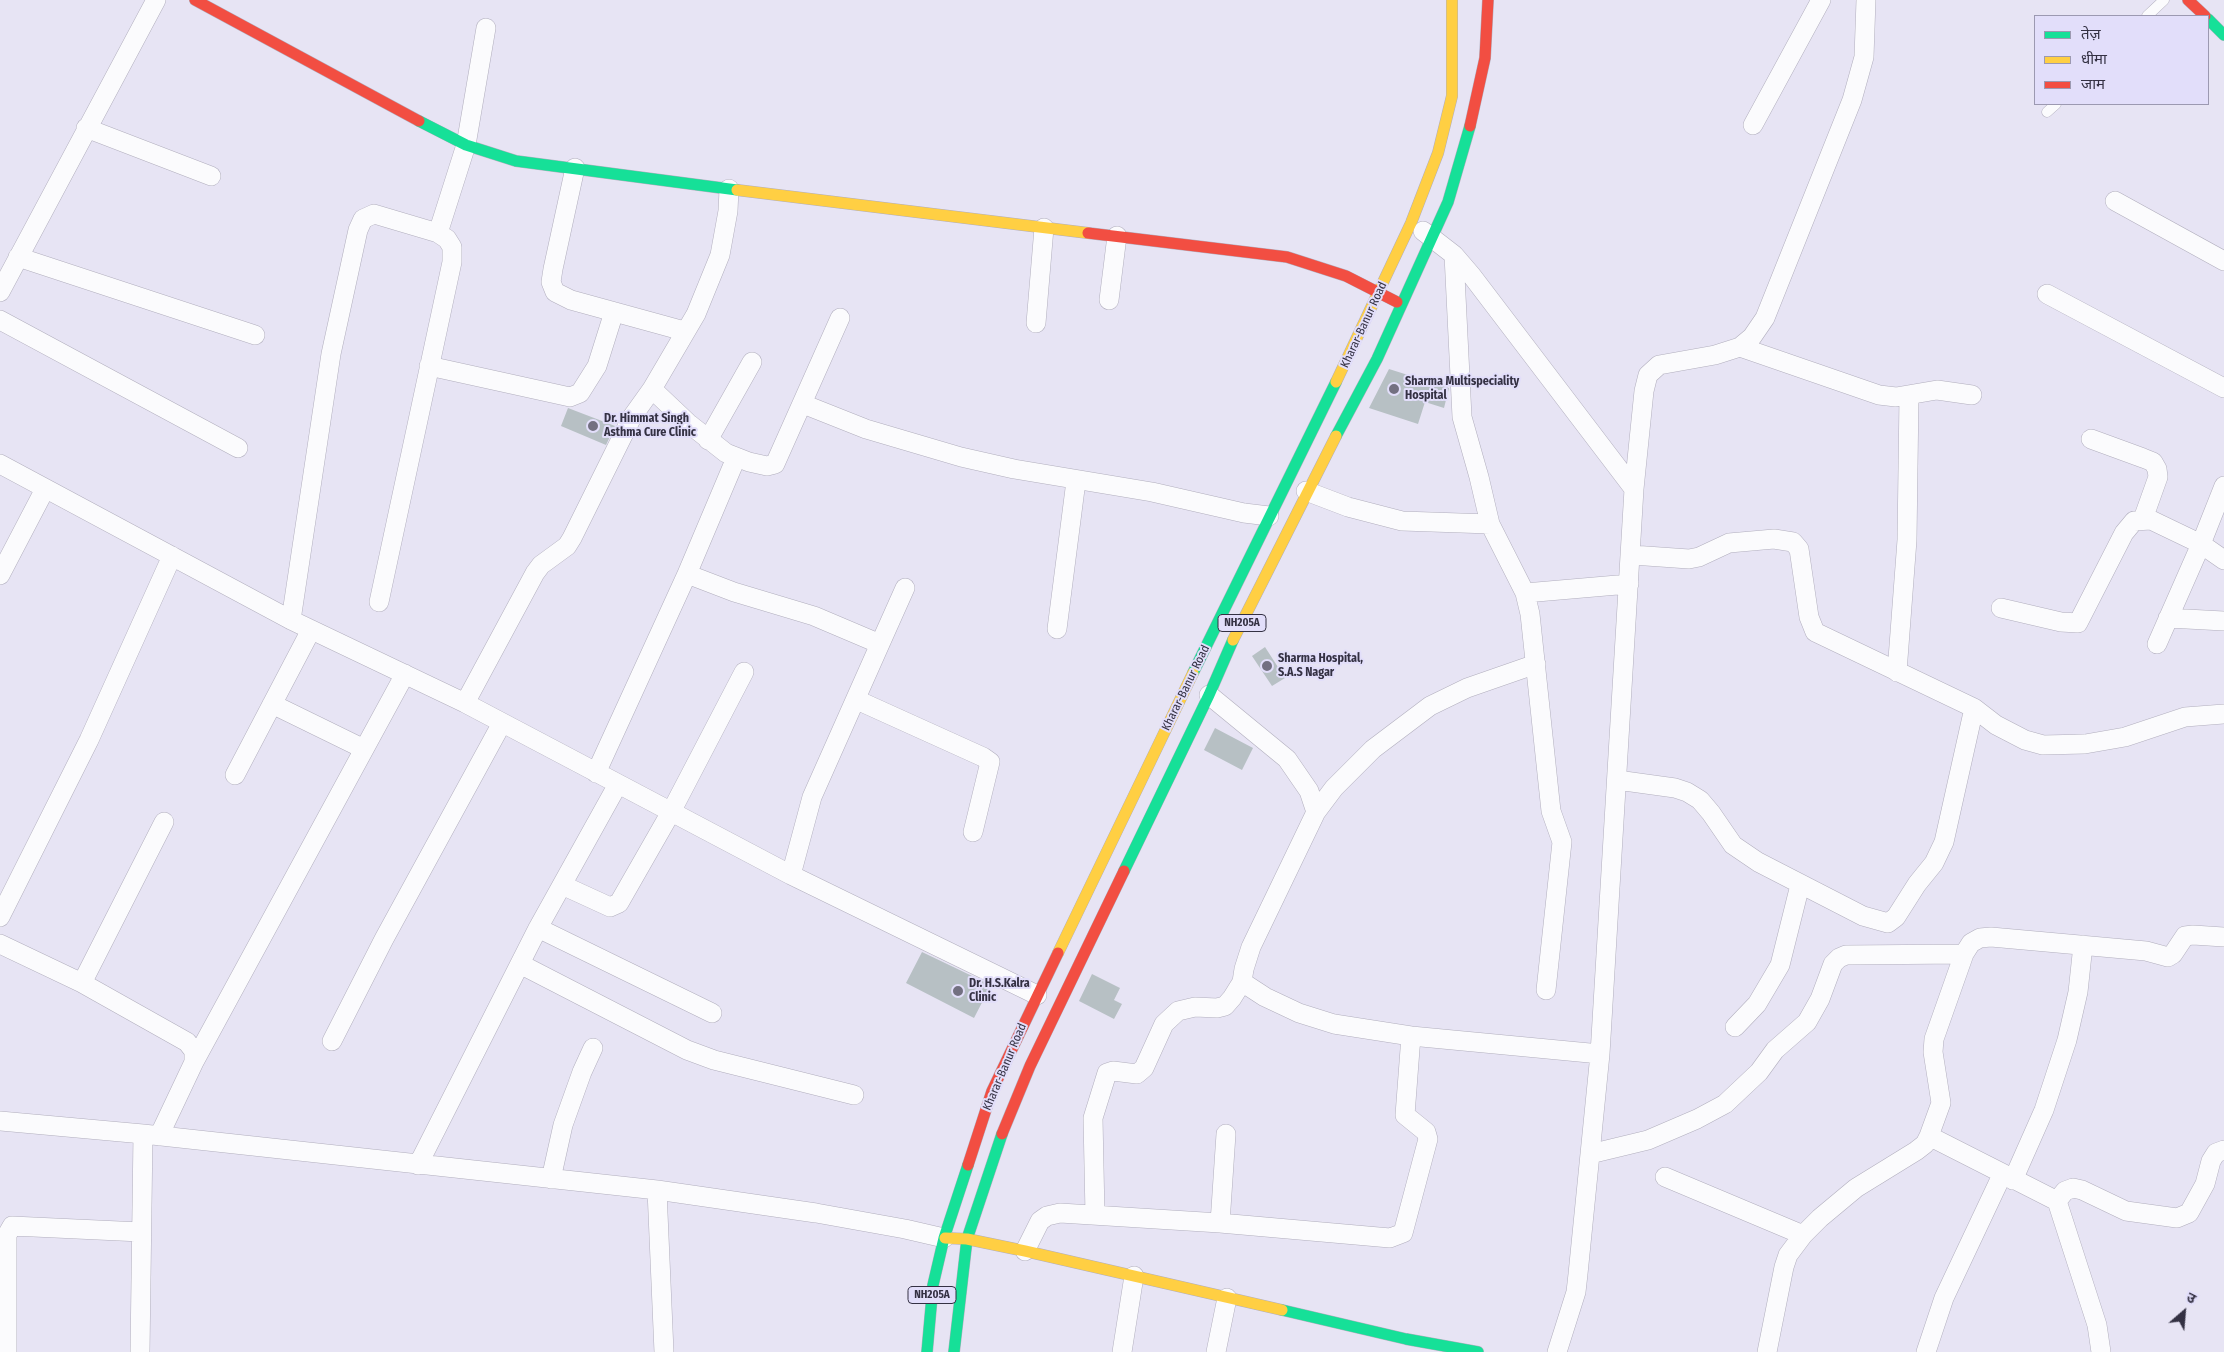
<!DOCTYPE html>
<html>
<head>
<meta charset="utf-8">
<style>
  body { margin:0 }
  #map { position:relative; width:2224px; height:1352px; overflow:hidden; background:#e7e4f4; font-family:"Fira Sans Condensed","Noto Sans Devanagari",sans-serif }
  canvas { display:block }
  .legend { position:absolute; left:2034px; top:15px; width:175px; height:90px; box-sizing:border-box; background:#e2defa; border:1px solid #9c99b1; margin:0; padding:6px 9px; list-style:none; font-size:15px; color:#343143 }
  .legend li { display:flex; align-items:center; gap:10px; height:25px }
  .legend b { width:25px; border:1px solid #9c99b1 }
  .north { position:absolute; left:2159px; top:1287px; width:50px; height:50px; -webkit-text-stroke:4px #e2defa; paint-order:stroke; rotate:27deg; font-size:14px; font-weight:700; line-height:20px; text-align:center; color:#343143 }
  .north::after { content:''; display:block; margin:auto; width:18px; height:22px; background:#343143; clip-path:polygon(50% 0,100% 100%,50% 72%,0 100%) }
</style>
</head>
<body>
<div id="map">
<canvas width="2224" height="1352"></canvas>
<ul class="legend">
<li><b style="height:6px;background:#16e098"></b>तेज़</li>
<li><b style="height:6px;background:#ffcf43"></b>धीमा</li>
<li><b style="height:6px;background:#f24e42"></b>जाम</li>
</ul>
<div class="north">उ</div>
</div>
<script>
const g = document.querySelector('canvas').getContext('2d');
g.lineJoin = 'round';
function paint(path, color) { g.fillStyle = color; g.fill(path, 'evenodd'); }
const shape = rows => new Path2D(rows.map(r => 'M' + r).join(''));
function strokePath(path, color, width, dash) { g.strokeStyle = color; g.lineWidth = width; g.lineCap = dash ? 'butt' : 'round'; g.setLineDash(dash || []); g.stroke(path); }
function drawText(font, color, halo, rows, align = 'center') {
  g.font = font + ' "Fira Sans Condensed",sans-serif'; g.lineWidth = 4; g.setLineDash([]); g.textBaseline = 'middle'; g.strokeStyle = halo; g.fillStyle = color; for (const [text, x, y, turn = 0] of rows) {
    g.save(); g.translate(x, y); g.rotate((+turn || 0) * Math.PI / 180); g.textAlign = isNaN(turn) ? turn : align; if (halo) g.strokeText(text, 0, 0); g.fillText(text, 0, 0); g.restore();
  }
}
paint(shape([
  [1389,369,1449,388,1444,408,1425,402,1418,424,1369,408],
  [568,408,615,426,606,445,561,426],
  [1265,647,1285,678,1272,686,1252,656],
  [1215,728,1253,748,1242,770,1204,750],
  [922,952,991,985,974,1018,906,983],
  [1092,974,1120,988,1114,1000,1122,1004,1114,1019,1079,1001]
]), '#b7c0c4');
const lane = shape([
  [2147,16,2164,0],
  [2047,112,2056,104]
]);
const street = shape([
  [1753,125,1821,0],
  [86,128,211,176],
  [575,168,553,269,551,282,555,292,571,300,684,331],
  [2115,201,2224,261],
  [1423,231,1454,255,1472,276,1634,489],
  [438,233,466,145,486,28],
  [1454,255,1462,417,1479,477,1490,524,1525,593,1530,614,1551,811,1562,842,1546,990],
  [18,257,255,335],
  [0,292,156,0],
  [2047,294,2224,388],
  [1109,300,1117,236],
  [0,320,238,448],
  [1036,323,1044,228],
  [1740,347,1879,395,1896,397,1937,390,1972,395],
  [429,366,570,397,580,393,597,366,614,312],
  [652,389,688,423,726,453,749,462,767,466,775,464,840,318],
  [803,404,866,429,961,457,1014,469,1152,492,1244,513,1269,516],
  [2091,439,2143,458,2153,462,2157,469,2158,477,2143,519],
  [708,440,752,362],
  [0,464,291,620,465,703,791,875,1037,995],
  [1306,491,1348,507,1402,521,1490,524],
  [1632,555,1689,559,1699,557,1729,543,1774,539,1793,542,1799,549,1809,617,1815,632,1974,708,1996,725,2025,740,2043,745,2085,744,2125,737,2185,717,2224,714],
  [687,574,736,458],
  [0,575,45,489],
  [1525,593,1629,584],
  [2001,608,2061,622,2078,623,2124,533,2134,521,2151,520,2201,544,2224,560],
  [2168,618,2224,621],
  [291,620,331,354,358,230,363,219,374,214,438,233,447,239,452,247,452,262,379,602],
  [1057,629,1076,481],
  [880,644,905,588],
  [2157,644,2201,544,2224,486],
  [1897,672,1907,540,1909,396],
  [1209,695,1287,759,1309,791,1316,812,1334,788,1373,749,1430,706,1467,688,1536,664],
  [857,700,983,757,990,762,973,832],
  [465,703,535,573,541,565,567,546,572,538,632,417,652,389,696,314,720,255,728,211,729,189],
  [272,704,364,749],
  [596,773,687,574,734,592,814,616,880,644,812,797,791,875],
  [235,775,311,630],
  [1617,780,1675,788,1687,792,1700,800,1711,813,1733,845,1758,862,1863,916,1888,923,1896,917,1917,884,1934,863,1944,842,1974,708],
  [562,885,610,907,619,903,671,812,744,672],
  [0,917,89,740,172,556],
  [538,928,712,1013],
  [0,944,82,983,187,1042,194,1051,194,1062,159,1136],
  [520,964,687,1050,714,1060,854,1095],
  [82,983,164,822],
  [1735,1027,1757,1004,1780,965,1800,885],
  [1411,1036,1600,1054],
  [332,1041,384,939,502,723],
  [194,1062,405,674],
  [0,1121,143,1134,657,1190,816,1213,905,1229,944,1238],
  [1929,1136,2057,1201,2097,1325,2101,1352],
  [1590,1154,1648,1140,1697,1119,1725,1104,1759,1072,1775,1050,1807,1022,1820,999,1833,964,1839,958,1846,955,1964,954,1971,943,1980,938,1991,937,2146,951,2168,957,2173,954,2185,936,2193,935,2224,937],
  [418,1165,538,928,618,784],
  [1665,1177,1803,1235,1820,1218,1856,1188,1916,1151,1925,1144,1929,1136,1941,1103,1933,1052,1934,1039,1964,954],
  [551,1179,563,1125,582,1072,593,1048],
  [2013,1180,2044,1110,2067,1040,2078,992,2083,945],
  [657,1190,664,1352],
  [2057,1201,2065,1191,2073,1188,2082,1190,2126,1211,2177,1218,2189,1213,2205,1184,2211,1161,2216,1153,2224,1150],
  [1095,1215,1093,1118,1107,1073,1113,1071,1137,1074,1144,1068,1164,1024,1178,1011,1195,1007,1217,1008,1225,1006,1232,998,1242,982,1244,969,1251,947,1316,812],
  [1220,1223,1226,1134],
  [1025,1251,1040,1221,1047,1216,1060,1213,1220,1223,1390,1238,1403,1233,1428,1139,1426,1132,1405,1115,1411,1036,1334,1024,1299,1013,1265,997,1242,982],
  [7,1352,7,1235,12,1226,141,1232],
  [140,1352,143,1134],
  [1122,1352,1134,1276],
  [1216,1352,1227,1298],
  [1557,1352,1576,1292,1578,1274,1600,1054,1634,489,1644,391,1648,375,1659,365,1715,355,1740,347,1752,337,1765,318,1852,100,1864,57,1866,0],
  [1767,1352,1784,1267,1788,1255,1803,1235],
  [1926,1352,1944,1298,2002,1175]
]);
const fast = shape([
  [2208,19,2224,35],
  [419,121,466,145,516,161,737,190],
  [1336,436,1377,359,1448,202,1470,126],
  [1193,673,1336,382],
  [1124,871,1209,695,1233,640],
  [1282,1310,1406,1339,1478,1352],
  [927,1352,933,1285,944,1238,968,1165],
  [954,1352,967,1239,1002,1134]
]);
const slow = shape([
  [737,190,1088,233],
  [1336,382,1411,223,1438,153,1452,96,1452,0],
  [1233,640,1336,436],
  [1058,953,1193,673],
  [945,1238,967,1239,1025,1251,1282,1310]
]);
const jam = shape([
  [195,0,419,121],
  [2188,0,2205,16],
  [1470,126,1485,58,1488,0],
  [1088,233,1287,257,1346,276,1397,302],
  [1002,1134,1030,1066,1124,871],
  [968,1165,992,1091,1058,953]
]);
strokePath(lane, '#b1aebd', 11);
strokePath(street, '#b1aebd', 20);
strokePath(fast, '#b1aebd', 12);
strokePath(slow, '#b1aebd', 12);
strokePath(jam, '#b1aebd', 12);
strokePath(lane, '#fbfbfd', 10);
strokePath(street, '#fbfbfd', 19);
strokePath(fast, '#16e098', 11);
strokePath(slow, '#ffcf43', 11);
strokePath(jam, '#f24e42', 11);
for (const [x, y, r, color] of [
  [1394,389,6,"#737081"],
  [593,426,6,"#737081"],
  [1267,666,6,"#737081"],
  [958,991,6,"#737081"]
]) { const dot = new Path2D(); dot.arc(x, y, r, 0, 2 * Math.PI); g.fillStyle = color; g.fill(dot); strokePath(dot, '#e2defa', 2); }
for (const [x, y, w] of [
  [1242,623,48],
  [932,1295,48]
]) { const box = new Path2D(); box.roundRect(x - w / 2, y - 8.5, w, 17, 4); g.fillStyle = '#e2defa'; g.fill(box); strokePath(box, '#343143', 1); }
drawText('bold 11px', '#343143', null, [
  ["NH205A",1242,623],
  ["NH205A",932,1295]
]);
drawText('12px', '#343143', '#e2defa', [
  ["Kharar-Banur Road",1364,325,-65],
  ["Kharar-Banur Road",1186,688,-64],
  ["Kharar-Banur Road",1005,1067,-67]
]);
drawText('bold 12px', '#343143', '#e2defa', [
  ["Sharma Multispeciality",1405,382],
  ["Hospital",1405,396],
  ["Dr. Himmat Singh",604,419],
  ["Asthma Cure Clinic",604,433],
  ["Sharma Hospital,",1278,659],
  ["S.A.S Nagar",1278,673],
  ["Dr. H.S.Kalra",969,984],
  ["Clinic",969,998]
], 'left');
</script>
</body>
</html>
